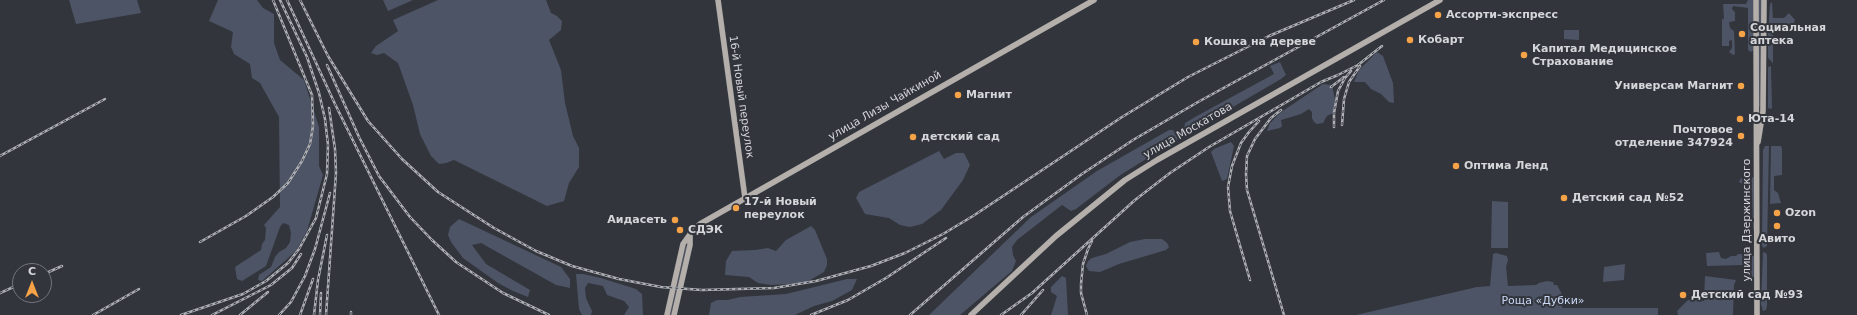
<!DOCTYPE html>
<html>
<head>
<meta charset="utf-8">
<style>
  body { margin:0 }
  #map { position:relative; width:1857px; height:315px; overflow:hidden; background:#32353c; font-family:"DejaVu Sans",sans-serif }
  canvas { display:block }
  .north { position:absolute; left:12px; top:263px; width:40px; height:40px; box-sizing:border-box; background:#32353c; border:1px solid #73757b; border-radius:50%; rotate:0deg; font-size:11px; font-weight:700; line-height:16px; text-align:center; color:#d4d6da }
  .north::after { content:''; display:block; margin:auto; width:14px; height:18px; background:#f6a247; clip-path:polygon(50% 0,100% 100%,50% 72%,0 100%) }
</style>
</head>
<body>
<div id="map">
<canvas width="1857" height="315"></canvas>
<div class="north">С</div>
</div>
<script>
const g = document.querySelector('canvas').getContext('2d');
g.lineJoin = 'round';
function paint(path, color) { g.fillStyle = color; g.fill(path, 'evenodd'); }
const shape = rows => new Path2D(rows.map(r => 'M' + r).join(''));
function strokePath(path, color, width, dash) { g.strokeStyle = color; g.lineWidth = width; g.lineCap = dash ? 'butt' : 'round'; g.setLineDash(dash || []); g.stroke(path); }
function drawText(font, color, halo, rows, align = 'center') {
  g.font = font + ' "DejaVu Sans",sans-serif'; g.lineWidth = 4; g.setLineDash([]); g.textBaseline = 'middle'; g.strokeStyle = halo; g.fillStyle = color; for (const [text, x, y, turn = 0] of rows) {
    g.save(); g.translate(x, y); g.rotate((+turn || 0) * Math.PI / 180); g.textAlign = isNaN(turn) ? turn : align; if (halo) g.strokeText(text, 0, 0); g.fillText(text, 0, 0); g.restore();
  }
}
paint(shape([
  [69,0,137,0,141,13,76,24],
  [218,0,257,0,263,8,274,14,274,43,280,60,304,80,319,127,319,166,323,175,307,231,296,251,262,281,258,280,259,275,271,267,275,257,279,252,286,248,290,242,291,233,289,225,283,223,280,227,266,266,242,281,237,279,235,267,261,250,262,244,265,240,266,228,264,225,280,207,279,117,260,83,252,78,250,64,234,54,231,47,233,32,209,21],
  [383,0,413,0,388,11],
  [438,0,546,0,551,13,557,16,562,21,561,30,549,40,561,70,565,103,573,136,579,148,579,167,569,183,564,201,547,206,454,160,446,163,439,164,431,156,420,134,413,105,398,63,384,53,377,55,371,53,376,46,398,31,393,20],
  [1748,0,1754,0,1754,50,1751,52,1748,50,1748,8,1733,6,1732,9,1735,12,1735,21,1729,22,1730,28,1734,31,1735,54,1733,55,1729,52,1732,48,1732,40,1729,41,1729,46,1722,46,1722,20,1724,18,1723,4,1746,4],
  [1758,0,1761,0,1761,105,1759,107,1758,105],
  [1772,2,1773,18,1784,18,1789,13,1795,20,1793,26,1791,26,1785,23,1773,23,1773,63,1768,58,1768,33,1770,4],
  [1564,30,1579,30,1579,40,1564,39],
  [1377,52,1383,56,1393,83,1394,102,1393,103,1389,102,1381,94,1371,89,1365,82,1354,82,1359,70],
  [1280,62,1286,75,1281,79,1190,132,1187,132,1184,129,1185,123,1195,117,1274,74,1270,66],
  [1771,66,1772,108,1771,109,1768,108,1768,67],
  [1323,84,1332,85,1335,100,1333,113,1327,116,1323,123,1317,124,1314,122,1312,118,1312,112,1309,109,1301,114,1281,120,1282,126,1280,128,1267,131,1270,123,1281,112],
  [1169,130,1173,130,1178,139,1119,176,1076,209,1071,211,1062,205,1017,240,1012,247,1013,255,1016,261,1012,271,960,315,929,315,1031,217,1097,171],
  [1231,142,1234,146,1227,179,1222,181,1211,152,1214,149],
  [1765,146,1769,146,1767,246,1764,248,1762,246,1762,238,1763,150],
  [1771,146,1781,146,1782,149,1782,175,1774,176,1774,190,1778,193,1781,203,1770,204],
  [939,151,944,159,956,153,964,153,970,165,963,180,941,210,922,224,910,227,900,225,889,218,865,214,856,198,859,192],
  [1754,177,1754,229,1753,229,1752,190,1739,182,1741,178,1748,179],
  [1492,201,1508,202,1508,248,1491,248],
  [459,219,561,267,570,279,570,288,556,285,481,243,472,245,486,264,530,290,528,297,513,291,498,283,463,258,451,242,448,235,450,227],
  [811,226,815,230,827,259,827,265,824,272,805,283,771,285,758,283,749,277,725,275,726,261,732,251,755,250,768,248,776,251,786,240],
  [1145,239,1162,239,1167,243,1169,247,1166,250,1119,264,1100,272,1089,271,1086,266,1088,261,1092,258,1106,254,1130,242],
  [685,245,688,246,672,315,669,315],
  [1719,252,1721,258,1726,259,1731,256,1736,256,1738,254,1752,254,1754,256,1754,275,1753,278,1744,265,1707,266,1706,253],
  [1763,252,1766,253,1767,255,1767,306,1766,310,1763,311,1761,304],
  [1496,253,1507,256,1508,260,1506,267,1508,286,1536,285,1539,283,1547,281,1553,282,1554,285,1557,285,1563,296,1562,308,1658,308,1658,315,1356,315,1477,287,1490,286,1493,254],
  [1625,264,1624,280,1603,282,1604,267],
  [576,274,583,274,601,278,636,289,642,294,643,315,624,315,629,307,624,301,607,295,603,286,588,283,585,288,586,298,592,311,591,315,582,315,579,309],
  [1062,276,1066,278,1068,315,1051,315,1057,296,1051,292,1051,287],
  [1705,276,1736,280,1734,285,1733,315,1678,315,1677,311,1688,300,1704,301],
  [847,279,857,279,852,290,832,301,814,306,795,315,709,315,711,303,717,300,728,300,740,297,786,294]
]), '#4d5465');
const secondary = shape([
  [718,0,745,198],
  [1756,0,1757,315],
  [1758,142,1763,111,1764,0],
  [667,315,683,244,693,230,700,224,1094,0],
  [674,315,690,245,690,236],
  [971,315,1056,236,1125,180,1157,160,1440,0]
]);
strokePath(secondary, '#4f5258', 6);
strokePath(secondary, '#b4afaa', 5.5);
const rail = shape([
  [287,0,335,104,439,315],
  [300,0,328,56,368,121,402,159,438,192,494,228,536,251,572,266,619,279,661,287,702,290,774,288,816,281,871,266,905,253,943,234,973,216,1122,117,1188,77,1269,36,1354,0],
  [327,65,359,137,379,176,410,217,432,240,456,262,503,293,549,315],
  [1331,87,1344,77],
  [1281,110,1271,118,1255,139,1247,156,1246,174,1247,190,1284,315],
  [1342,125,1344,99,1349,82,1360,66],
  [1334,127,1334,113,1338,91,1345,78,1351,71],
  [0,156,105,99],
  [200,242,246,216,273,197,288,183,302,161,310,144,313,126,312,95,273,0],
  [44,274,62,266],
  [1250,280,1230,211,1228,187,1232,166,1241,143,1249,132,1259,121],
  [0,293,20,284],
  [93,315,139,289],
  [181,315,243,294,266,281,288,263,299,249,316,218,327,174,328,145,325,119,319,93,307,57,280,0],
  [212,315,271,285,292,268,301,254],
  [240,315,268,292],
  [279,315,291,302,305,276,315,249,330,193],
  [300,315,313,279],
  [314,315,318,280,327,235],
  [320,315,321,293],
  [326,315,336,173,335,149,329,108],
  [351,315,351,312],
  [811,315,848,300,886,278,946,238],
  [910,315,1023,217,1082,174,1133,140,1198,102,1384,0],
  [1001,315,1032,293,1135,200,1170,173,1209,147,1321,82,1338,75,1358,65,1382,46],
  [1021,315,1043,290],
  [1087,315,1081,293,1081,284,1083,264,1088,249,1092,241]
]);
strokePath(rail, '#aeb0b5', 2.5);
strokePath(rail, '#32353c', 1, [3]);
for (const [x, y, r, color] of [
  [1438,15,4,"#f6a247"],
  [1742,34,4,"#f6a247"],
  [1410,40,4,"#f6a247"],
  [1196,42,4,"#f6a247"],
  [1524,55,4,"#f6a247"],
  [1741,86,4,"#f6a247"],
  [958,95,4,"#f6a247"],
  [1740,119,4,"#f6a247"],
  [1741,136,4,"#f6a247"],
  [913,137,4,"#f6a247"],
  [1456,166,4,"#f6a247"],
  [1564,198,4,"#f6a247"],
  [736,208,4,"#f6a247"],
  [1777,213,4,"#f6a247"],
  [675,220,4,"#f6a247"],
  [1777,226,4,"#f6a247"],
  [680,230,4,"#f6a247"],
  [1683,295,4,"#f6a247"]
]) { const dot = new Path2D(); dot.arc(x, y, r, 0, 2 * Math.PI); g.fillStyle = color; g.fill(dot); strokePath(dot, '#32353c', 1.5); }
drawText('bold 11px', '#d4d6da', '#32353c', [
  ["Ассорти-экспресс",1446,15],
  ["Социальная",1750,28],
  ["аптека",1750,41],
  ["Кобарт",1418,40],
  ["Кошка на дереве",1204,42],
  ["Капитал Медицинское",1532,49],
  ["Страхование",1532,62],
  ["Универсам Магнит",1733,86,"right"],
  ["Магнит",966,95],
  ["Юта-14",1748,119],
  ["Почтовое",1733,130,"right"],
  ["отделение 347924",1733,143,"right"],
  ["детский сад",921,137],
  ["Оптима Ленд",1464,166],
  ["Детский сад №52",1572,198],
  ["17-й Новый",744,202],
  ["переулок",744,215],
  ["Ozon",1785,213],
  ["Аидасеть",667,220,"right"],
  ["СДЭК",688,230],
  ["Авито",1777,239,"center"],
  ["Детский сад №93",1691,295]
], 'left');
drawText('11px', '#d4d6da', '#32353c', [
  ["16-й Новый переулок",741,97,82],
  ["улица Лизы Чайкиной",885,106,-30],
  ["улица Москатова",1188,131,-30],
  ["улица Дзержинского",1747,220,-90]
]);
drawText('11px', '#cad8f6', '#32353c', [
  ["Роща «Дубки»",1543,301]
]);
</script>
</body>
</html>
